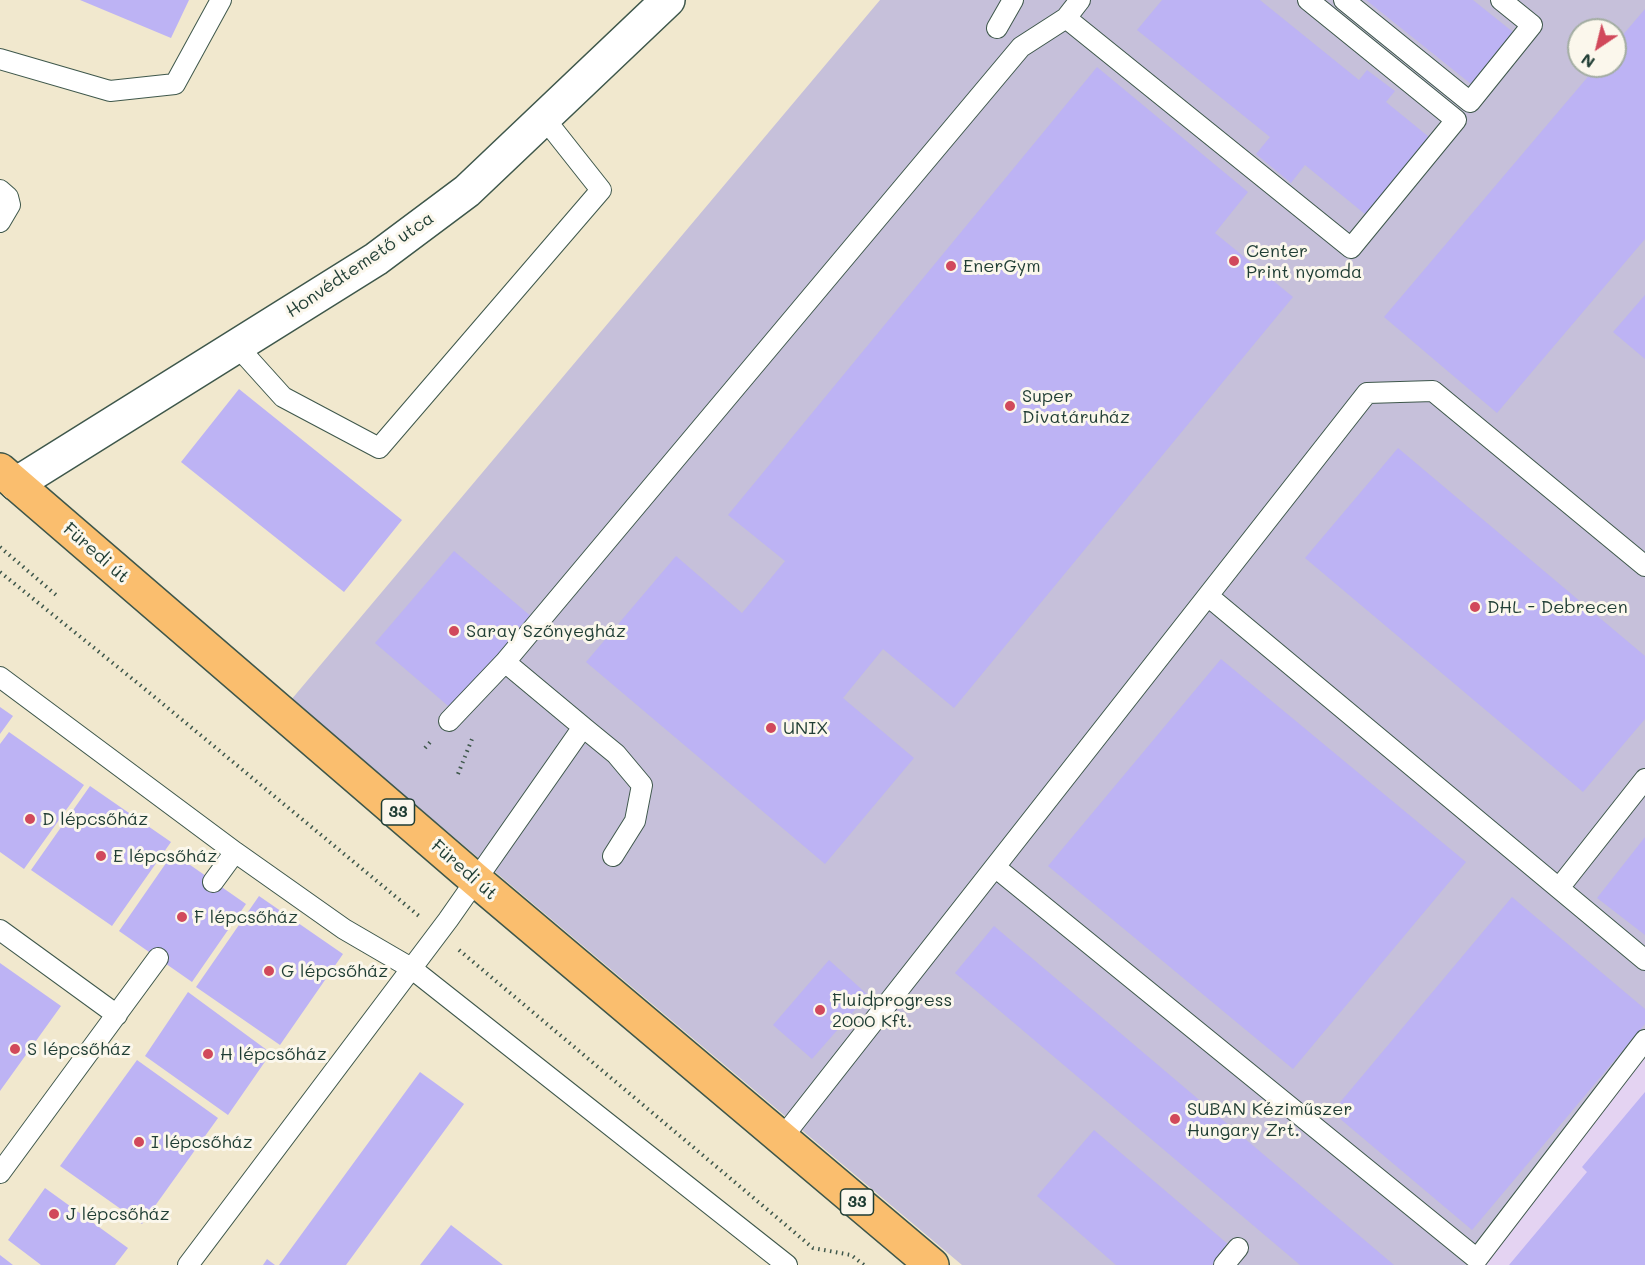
<!DOCTYPE html>
<html>
<head>
<meta charset="utf-8">
<style>
  body { margin:0 }
  #map { position:relative; width:1645px; height:1265px; overflow:hidden; background:#f1e8ce; font-family:Mali,sans-serif }
  canvas { display:block }
  .north { position:absolute; left:1567px; top:18px; width:60px; height:60px; box-sizing:border-box; background:#fbf7ec; border:2px solid #a3ada2; border-radius:50%; rotate:215deg; font-size:16px; font-weight:700; line-height:24px; text-align:center; color:#1f3d34 }
  .north::after { content:''; display:block; margin:auto; width:21px; height:27px; background:#d1495b; clip-path:polygon(50% 0,100% 100%,50% 72%,0 100%) }
</style>
</head>
<body>
<div id="map">
<canvas width="1645" height="1265"></canvas>
<div class="north">N</div>
</div>
<script>
const g = document.querySelector('canvas').getContext('2d');
g.lineJoin = 'round';
function paint(path, color) { g.fillStyle = color; g.fill(path, 'evenodd'); }
const shape = rows => new Path2D(rows.map(r => 'M' + r).join(''));
function strokePath(path, color, width, dash) { g.strokeStyle = color; g.lineWidth = width; g.lineCap = dash ? 'butt' : 'round'; g.setLineDash(dash || []); g.stroke(path); }
function drawText(font, color, halo, rows, align = 'center') {
  g.font = font + ' Mali,sans-serif'; g.lineWidth = 6; g.setLineDash([]); g.textBaseline = 'middle'; g.strokeStyle = halo; g.fillStyle = color; for (const [text, x, y, turn = 0] of rows) {
    g.save(); g.translate(x, y); g.rotate((+turn || 0) * Math.PI / 180); g.textAlign = isNaN(turn) ? turn : align; if (halo) g.strokeText(text, 0, 0); g.fillText(text, 0, 0); g.restore();
  }
}
paint(shape([
  [1645,1058,1645,1265,1472,1265,1477,1259]
]), '#e4d3f2');
paint(shape([
  [880,0,1645,0,1645,1058,1472,1265,962,1265,291,700],
  [1579,30,1615,30,1615,66,1579,66]
]), '#c6c0da');
paint(shape([
  [80,0,189,0,171,38],
  [1162,0,1260,0,1359,80,1367,70,1395,91,1386,102,1429,137,1366,215,1305,165,1291,183,1256,154,1270,137,1137,30],
  [1366,0,1473,0,1518,36,1476,88],
  [1645,9,1645,239,1497,413,1384,317,1597,66,1615,66,1615,44],
  [1097,67,1248,192,1215,233,1293,297,954,708,883,649,843,698,914,758,825,864,586,662,676,556,742,613,785,561,728,515],
  [1645,295,1645,359,1613,332],
  [239,389,402,520,344,592,181,462],
  [1398,448,1645,656,1645,719,1583,792,1305,558],
  [454,551,533,618,454,711,375,643],
  [1221,659,1466,862,1293,1069,1048,866],
  [0,707,13,716,0,734],
  [9,732,84,785,24,869,0,852,0,744],
  [90,786,171,842,112,926,31,870],
  [1645,837,1645,935,1597,898],
  [173,853,246,904,192,982,119,931],
  [259,896,343,954,280,1045,196,987],
  [1512,897,1645,1009,1645,1024,1472,1230,1332,1112],
  [994,926,1394,1265,1300,1265,955,973],
  [829,960,868,995,812,1059,773,1025],
  [0,963,61,1006,0,1091],
  [188,992,271,1053,228,1115,145,1056],
  [137,1060,218,1118,142,1224,60,1166],
  [420,1072,464,1104,346,1265,279,1265],
  [1645,1092,1645,1265,1509,1265,1587,1172,1582,1167],
  [1094,1130,1229,1245,1212,1265,1116,1265,1037,1196],
  [45,1188,128,1248,115,1265,41,1265,8,1240],
  [451,1225,503,1265,420,1265],
  [0,1255,13,1265,0,1265],
  [267,1259,275,1265,263,1265]
]), '#bdb3f4');
const service = shape([
  [1080,0,1066,18,1351,248,1456,120,1308,0],
  [1344,0,1470,102,1532,25,1501,0],
  [997,28,1013,0],
  [0,59,110,91,175,84,221,0],
  [0,190,8,197,10,205,0,222],
  [237,346,283,397,379,448,601,190,544,118],
  [1208,596,1645,960],
  [0,677,235,852,344,929,411,968,787,1265],
  [449,721,505,662],
  [583,727,616,754,642,785,635,821,613,856],
  [995,867,1477,1259,1645,1040],
  [213,882,235,852],
  [1559,888,1645,779],
  [0,930,117,1015],
  [782,1138,1367,393,1433,391,1645,566],
  [0,1173,158,958],
  [188,1265,448,920,583,727,505,662,1021,47,1066,18],
  [1224,1265,1238,1248]
]);
const minor = shape([
  [16,484,376,259,467,191,668,0]
]);
const primary = shape([
  [0,470,477,881,932,1265]
]);
strokePath(service, '#3e574b', 22);
strokePath(minor, '#3e574b', 36);
strokePath(primary, '#3e574b', 36);
strokePath(shape([
  [0,547,56,595],
  [0,572,140,685,419,916],
  [425,748,432,740],
  [458,774,472,739],
  [459,950,813,1248,851,1255,864,1265]
]), '#3e574b', 4, [1.5, 4.5]);
strokePath(service, '#fff', 20);
strokePath(minor, '#fff', 33);
strokePath(primary, '#fabe6e', 33);
for (const [x, y, r, color] of [
  [1234,261,6,"#d1495b"],
  [951,266,6,"#d1495b"],
  [1010,406,6,"#d1495b"],
  [1475,607,6,"#d1495b"],
  [454,631,6,"#d1495b"],
  [771,728,6,"#d1495b"],
  [30,819,6,"#d1495b"],
  [101,856,6,"#d1495b"],
  [182,917,6,"#d1495b"],
  [269,971,6,"#d1495b"],
  [820,1010,6,"#d1495b"],
  [15,1049,6,"#d1495b"],
  [208,1054,6,"#d1495b"],
  [1175,1119,6,"#d1495b"],
  [139,1142,6,"#d1495b"],
  [54,1214,6,"#d1495b"]
]) { const dot = new Path2D(); dot.arc(x, y, r, 0, 2 * Math.PI); g.fillStyle = color; g.fill(dot); strokePath(dot, '#fbf7ec', 2); }
for (const [x, y, w] of [
  [398,812,33],
  [857,1202,33]
]) { const box = new Path2D(); box.roundRect(x - w / 2, y - 13, w, 26, 4.5); g.fillStyle = '#fbf7ec'; g.fill(box); strokePath(box, '#1f3d34', 1.5); }
drawText('bold 16px', '#1f3d34', null, [
  ["33",398,812],
  ["33",857,1202]
]);
drawText('18px', '#1f3d34', '#fbf7ec', [
  ["Center",1246,251],
  ["Print nyomda",1246,272],
  ["EnerGym",963,266],
  ["Super",1022,396],
  ["Divatáruház",1022,417],
  ["DHL - Debrecen",1487,607],
  ["Saray Szőnyegház",466,631],
  ["UNIX",783,728],
  ["D lépcsőház",42,819],
  ["E lépcsőház",113,856],
  ["F lépcsőház",194,917],
  ["G lépcsőház",281,971],
  ["Fluidprogress",832,1000],
  ["2000 Kft.",832,1021],
  ["S lépcsőház",27,1049],
  ["H lépcsőház",220,1054],
  ["SUBAN Kéziműszer",1187,1109],
  ["Hungary Zrt.",1187,1130],
  ["I lépcsőház",151,1142],
  ["J lépcsőház",66,1214]
], 'left');
drawText('18px', '#1f3d34', '#fbf7ec', [
  ["Honvédtemető utca",360,265,-34],
  ["Füredi út",96,553,41],
  ["Füredi út",464,870,41]
]);
</script>
</body>
</html>
